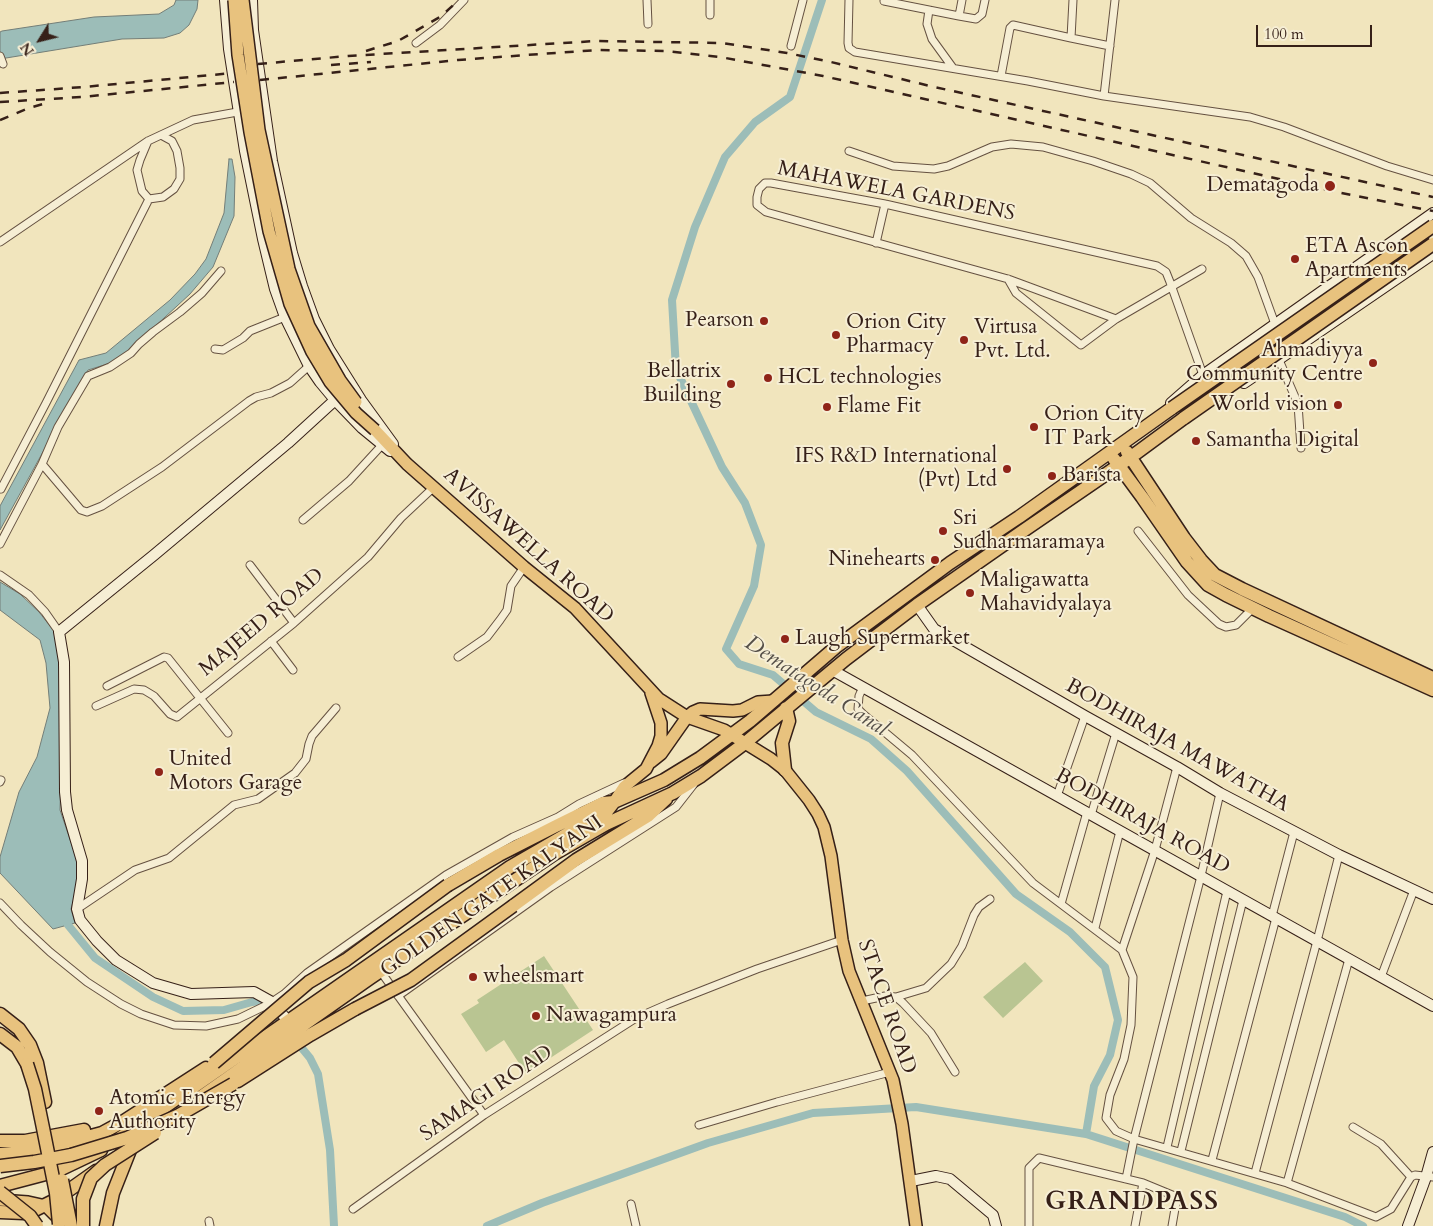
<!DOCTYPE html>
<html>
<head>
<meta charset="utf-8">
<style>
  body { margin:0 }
  #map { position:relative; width:1433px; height:1226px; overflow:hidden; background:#f1e5bd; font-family:Cardo,serif }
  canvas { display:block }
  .north { position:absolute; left:15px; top:15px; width:50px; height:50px; -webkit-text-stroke:4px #f6eed4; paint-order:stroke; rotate:234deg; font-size:14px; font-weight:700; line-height:20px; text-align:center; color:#362018 }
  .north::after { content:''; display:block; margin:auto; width:18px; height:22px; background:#362018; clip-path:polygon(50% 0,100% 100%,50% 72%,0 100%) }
  .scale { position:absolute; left:1256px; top:25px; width:116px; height:22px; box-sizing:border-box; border:2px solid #362018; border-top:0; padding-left:6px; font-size:15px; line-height:18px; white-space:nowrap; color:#362018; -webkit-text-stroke:4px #f6eed4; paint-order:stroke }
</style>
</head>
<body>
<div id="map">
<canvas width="1433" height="1226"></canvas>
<div class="north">N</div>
<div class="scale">100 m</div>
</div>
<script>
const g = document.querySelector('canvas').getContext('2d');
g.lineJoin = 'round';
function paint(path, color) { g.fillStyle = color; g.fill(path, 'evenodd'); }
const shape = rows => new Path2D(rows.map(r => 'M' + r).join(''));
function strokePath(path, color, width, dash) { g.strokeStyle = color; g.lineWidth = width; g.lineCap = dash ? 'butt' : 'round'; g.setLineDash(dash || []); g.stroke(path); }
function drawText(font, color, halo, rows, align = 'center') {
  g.font = font + ' Cardo,serif'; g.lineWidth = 4; g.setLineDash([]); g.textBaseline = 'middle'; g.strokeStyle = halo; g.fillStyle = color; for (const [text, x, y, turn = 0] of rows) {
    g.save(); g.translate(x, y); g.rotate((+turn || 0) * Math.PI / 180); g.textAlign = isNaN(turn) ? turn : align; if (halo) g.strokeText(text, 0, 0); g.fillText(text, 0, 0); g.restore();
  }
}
paint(shape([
  [544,956,593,1030,526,1074,504,1040,486,1052,461,1014,479,1003,477,1000],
  [1025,962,1043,981,1003,1018,983,997]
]), '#b9c592');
const water = shape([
  [176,0,198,0,197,9,189,25,180,33,164,38,122,39,0,59,0,32,2,31,94,17,159,14,174,5,176,0],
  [229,159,232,159,235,177,234,216,213,267,190,294,125,354,114,362,88,370,0,530,0,506,79,360,106,353,170,300,195,274,206,259,224,213,229,159],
  [0,582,20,594,39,612,57,635,63,710,60,810,76,857,79,880,71,909,75,923,53,929,0,873,0,857,19,792,37,757,50,708,46,663,40,640,0,610,0,582]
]);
paint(water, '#9cbdb8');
strokePath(water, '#737e78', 1);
strokePath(shape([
  [822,0,790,97,755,122,725,157,695,227,672,300,676,369,722,467,745,503,761,545,754,586,726,649,739,664,773,675,816,712,871,739,907,771,1016,894,1070,932,1105,967,1118,1020,1110,1055,1094,1086,1086,1134],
  [68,925,95,958,153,997,183,1011,224,1010,252,1002,263,1001,284,1026],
  [296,1041,310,1058,318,1074,330,1150,334,1226],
  [487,1226,542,1203,708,1143,813,1113,916,1107,1086,1134,1345,1217,1363,1226]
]), '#9cbdb8', 8);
const street = shape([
  [647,0,648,24],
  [849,0,848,43,849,48,855,52,1028,81,1104,96,1250,117,1284,127,1387,166,1433,180],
  [1073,0,1071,38,1110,46],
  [884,1,959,16,962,0],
  [929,10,927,24,932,39,953,68],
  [710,15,710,0],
  [959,16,976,19,982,14,985,0],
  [416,43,440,25,464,0],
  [791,46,803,0],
  [0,56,3,64],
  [1001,76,1010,28,1013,25,1071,38],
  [1104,96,1115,0],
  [148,141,140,160,137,170,142,191,149,199],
  [849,151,893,166,934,169,948,166,992,147,1011,144,1043,147,1093,161,1131,174,1150,183,1191,218,1231,243,1246,256,1258,277,1275,324],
  [149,199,163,197,174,189,180,179,180,168,177,151,172,141,161,135],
  [0,242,148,141,193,120,243,111],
  [876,243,885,204],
  [1008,279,1016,293,1081,345,1116,319,1202,269],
  [1116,319,1008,279,766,212,757,205,757,197,759,189,765,183,771,183,885,204,1157,266,1166,272,1170,282,1203,375],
  [215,349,223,350,243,338,250,331,285,317],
  [1279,360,1298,404,1301,448],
  [42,464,81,510,87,512,102,506,162,467,249,401,256,397,271,393,290,383,309,366],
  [0,488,1,489,46,403,149,199],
  [303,520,349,481,382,445],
  [1138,531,1188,595,1219,624,1226,627,1236,625,1253,608],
  [0,544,42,464,58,427,88,376,110,367,131,353,139,344,153,332,180,312,202,293,221,271],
  [250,565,294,623],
  [0,575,29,595,45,612,59,632],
  [271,641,293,670],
  [458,657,487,637,500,620,507,610,511,586,524,567],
  [107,686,164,657,168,658,228,733],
  [863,687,859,696,858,709,863,714,912,755,1033,883,1122,950,1133,977,1131,1025,1124,1059,1110,1095,1106,1118,1116,1131,1134,1139,1287,1183,1376,1217,1391,1209,1411,1177,1415,1175,1433,1177],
  [96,706,134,689,144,690,154,696,170,714,177,717,294,623,368,557,401,518,434,487],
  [0,782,1,780],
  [1057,796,1085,716],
  [1091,815,1116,733],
  [0,903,21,925,50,952,87,982,121,1004,141,1014,174,1025,206,1026,238,1019,269,1004,284,994,307,973,446,875,513,837,558,817,579,804,624,783],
  [1061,904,1087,812],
  [77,909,135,870,169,858,234,805,258,799,295,773,306,759,309,744,312,736,336,708],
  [1272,916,1294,832],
  [1095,928,1120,831],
  [1122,950,1155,850,1177,767],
  [381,972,484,1115],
  [1381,977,1414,890],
  [398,996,551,887,676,807,694,784],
  [896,997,926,988,951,964,962,946,974,915,979,907,990,899],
  [862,1001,885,996,896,997,903,1003,931,1033,955,1072],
  [699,1125,777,1102,890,1072],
  [1353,1127,1381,1144,1411,1177],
  [1167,1147,1227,891],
  [1181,1151,1243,900],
  [1212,1160,1276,918],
  [1255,1173,1317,941,1339,855],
  [1126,1179,1134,1139,1201,876,1220,793],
  [1287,1183,1349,959],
  [631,1204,636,1226],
  [353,1209,484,1115,636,1018,668,1004,757,969,842,940],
  [209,1221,210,1226],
  [1029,1226,1029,1168,1039,1158,1143,1183,1177,1197,1172,1226],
  [1135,1226,1143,1183]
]);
const secondary = shape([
  [225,0,229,49,245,151,263,239,275,289,285,317,309,366,320,382,335,400,362,428,390,451],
  [252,0,253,30,272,161,292,253,302,286,314,319,329,349,361,400,393,444],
  [1244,383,1433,254],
  [1171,403,1203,375,1433,213],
  [917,605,934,629,1085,716,1177,767,1220,793,1339,855,1433,899],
  [832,670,1433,1006],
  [288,1021,272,1002,254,992,191,994,153,983,116,960,97,941,80,920,77,909,82,879,82,861,67,810,65,792,64,662,59,632,154,555,288,443,335,400],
  [911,1181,936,1176,950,1179,993,1215,996,1226],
  [1408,1226,1426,1177,1433,1152]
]);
const primary = shape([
  [375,430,407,464,524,567,575,608,659,699,687,717,724,730,771,759,785,770,809,800,818,814,824,827,831,856,842,940,849,971,893,1080,902,1124,916,1226],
  [651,762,661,754,687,717,693,712,700,709,733,711,742,710,758,702,773,701],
  [614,802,624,787,646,769,658,746,661,736,661,723,651,693],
  [0,1200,28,1202,46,1206,61,1221]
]);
const highway = shape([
  [1127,452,1184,538,1201,560,1215,575,1242,589,1433,678],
  [1114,459,1142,497,1187,562,1208,585,1226,595,1269,616,1433,690],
  [785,770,782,743,789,721,786,708],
  [448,885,499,855,554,827,603,803,614,802],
  [513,906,576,860,648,816,666,799],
  [0,1014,19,1029,30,1045,37,1063,45,1102],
  [0,1034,17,1047,27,1064],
  [238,1081,310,1035,355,1009],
  [198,1099,370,978,554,854,606,824,673,793,701,776,745,743,846,659,917,605,1023,531,1131,457,1184,418],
  [120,1138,510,867,607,811,614,802,664,780,700,758,750,721,836,647,950,563,1019,517,1172,408],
  [0,1141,25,1141,84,1130],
  [0,1154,24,1152,65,1143,102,1133,124,1121,206,1068],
  [0,1186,57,1171,101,1150],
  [0,1212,24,1213,35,1210,55,1200,96,1171],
  [106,1226,113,1193,132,1145]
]);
strokePath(street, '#655141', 9);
strokePath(secondary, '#362018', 12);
strokePath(primary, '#362018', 14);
strokePath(highway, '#362018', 15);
strokePath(street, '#f6eed4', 7);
strokePath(secondary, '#f6eed4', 10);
strokePath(primary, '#e8c27e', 11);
strokePath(highway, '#e8c27e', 12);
strokePath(shape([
  [366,51,398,41,440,17,459,0],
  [258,64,348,56,596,41,722,43,787,53,831,62,930,86,1433,197],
  [331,65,371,62],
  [260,80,458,60,527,55,597,50,666,51,720,57,823,76,1341,193,1433,211],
  [0,93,84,87,233,73],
  [0,102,82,97,234,82],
  [0,120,29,108,43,104]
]), '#362018', 2.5, [9, 9]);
const primaryBridge = shape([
  [234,0,238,55,250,132,269,231,290,304,312,352,330,382,356,413,375,430],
  [243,0,259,130,289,269,309,326,340,380,356,402]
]);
const highwayBridge = shape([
  [1172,408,1433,226],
  [1184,418,1433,244],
  [355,1009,411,980,513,906],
  [214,1063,309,982,346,960,448,885],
  [27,1064,35,1089,43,1128,56,1193,59,1224],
  [0,1166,34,1162,71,1155,127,1138,179,1115,233,1084],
  [62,1180,71,1226],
  [0,1192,30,1216,37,1226],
  [83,1226,83,1199,91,1178,105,1165,155,1133]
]);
strokePath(primaryBridge, '#362018', 14, []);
strokePath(highwayBridge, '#362018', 15, []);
strokePath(primaryBridge, '#e8c27e', 11);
strokePath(highwayBridge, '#e8c27e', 12);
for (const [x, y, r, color] of [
  [1330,186,6,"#8f2418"],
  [1295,259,5,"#8f2418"],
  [764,321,5,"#8f2418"],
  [836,335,5,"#8f2418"],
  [964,340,5,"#8f2418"],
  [1373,363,5,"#8f2418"],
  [768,378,5,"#8f2418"],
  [731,384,5,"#8f2418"],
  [1338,405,5,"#8f2418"],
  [827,407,5,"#8f2418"],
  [1034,427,5,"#8f2418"],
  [1196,441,5,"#8f2418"],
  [1007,469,5,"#8f2418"],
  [1052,476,5,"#8f2418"],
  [943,531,5,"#8f2418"],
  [935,560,5,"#8f2418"],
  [970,593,5,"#8f2418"],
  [785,639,5,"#8f2418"],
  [159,772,5,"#8f2418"],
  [473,977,5,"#8f2418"],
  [536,1016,5,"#8f2418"],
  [99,1111,5,"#8f2418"]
]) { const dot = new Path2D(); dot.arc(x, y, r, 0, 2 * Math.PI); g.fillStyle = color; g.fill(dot); strokePath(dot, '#f6eed4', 2); }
drawText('21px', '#362018', '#f6eed4', [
  ["Dematagoda",1319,186,"right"],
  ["ETA Ascon",1305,247],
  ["Apartments",1305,271],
  ["Pearson",754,321,"right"],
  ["Orion City",846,323],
  ["Pharmacy",846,347],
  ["Virtusa",974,328],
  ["Pvt. Ltd.",974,352],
  ["Ahmadiyya",1363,351,"right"],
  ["Community Centre",1363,375,"right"],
  ["Bellatrix",721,372,"right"],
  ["Building",721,396,"right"],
  ["HCL technologies",778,378],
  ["World vision",1328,405,"right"],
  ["Flame Fit",837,407],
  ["Orion City",1044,415],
  ["IT Park",1044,439],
  ["Samantha Digital",1206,441],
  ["IFS R&D International",997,457,"right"],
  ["(Pvt) Ltd",997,481,"right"],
  ["Barista",1062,476],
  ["Sri",953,519],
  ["Sudharmaramaya",953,543],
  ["Ninehearts",925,560,"right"],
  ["Maligawatta",980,581],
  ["Mahavidyalaya",980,605],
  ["Laugh Supermarket",795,639],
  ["United",169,760],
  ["Motors Garage",169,784],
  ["wheelsmart",483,977],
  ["Nawagampura",546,1016],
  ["Atomic Energy",109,1099],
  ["Authority",109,1123]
], 'left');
drawText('21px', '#362018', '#f6eed4', [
  ["MAHAWELA GARDENS",896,192,11],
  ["AVISSAWELLA ROAD",528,546,42],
  ["MAJEED ROAD",262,623,-40],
  ["BODHIRAJA MAWATHA",1177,746,29],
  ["BODHIRAJA ROAD",1142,822,29],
  ["GOLDEN GATE KALYANI",492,897,-35],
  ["STACE ROAD",886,1007,71],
  ["SAMAGI ROAD",487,1094,-34]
]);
drawText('italic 22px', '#554f48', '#f6eed4', [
  ["Dematagoda Canal",816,687,33]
]);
g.letterSpacing = '1px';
drawText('bold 26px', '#362018', '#f6eed4', [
  ["GRANDPASS",1132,1203]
]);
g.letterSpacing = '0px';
</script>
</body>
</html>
